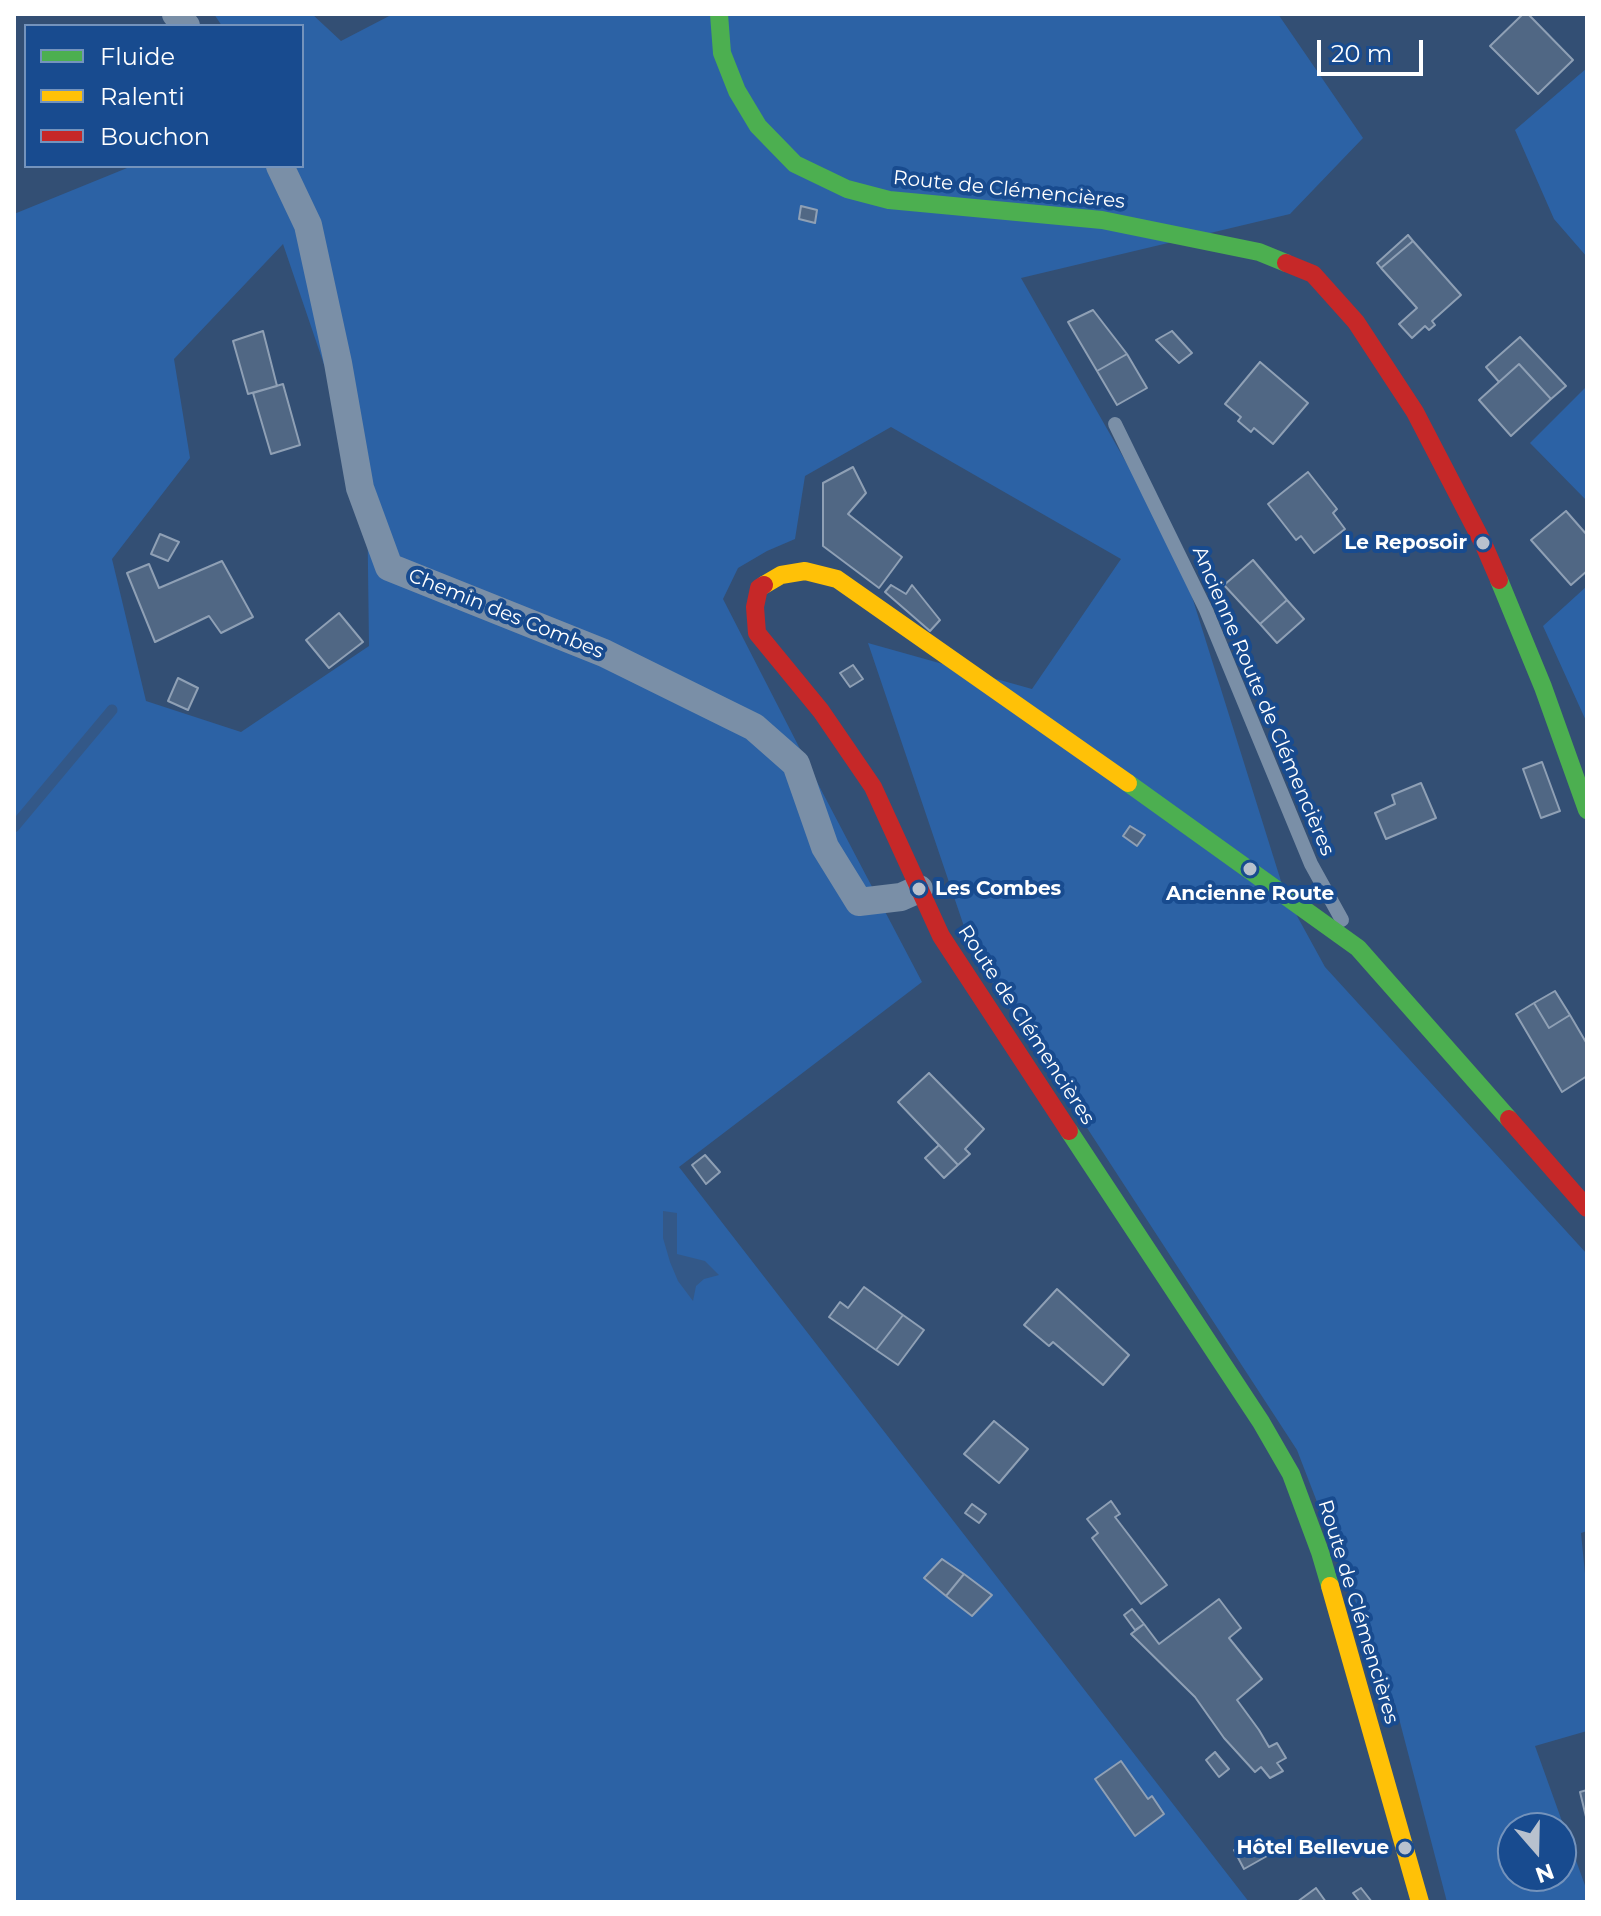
<!DOCTYPE html>
<html>
<head>
<meta charset="utf-8">
<style>
  body { margin:0 }
  #map { position:relative; width:1601px; height:1916px; overflow:hidden; background:#334f74; font-family:Montserrat,sans-serif }
  canvas { display:block }
  .frame { position:absolute; inset:0; border:16px solid #fff; pointer-events:none }
  .legend { position:absolute; left:24px; top:24px; width:280px; height:144px; box-sizing:border-box; background:#184b8f; border:2px solid #7493bc; margin:0; padding:10px 14px; list-style:none; font-size:24px; color:#fff }
  .legend li { display:flex; align-items:center; gap:16px; height:40px }
  .legend b { width:40px; border:2px solid #7493bc }
  .north { position:absolute; left:1497px; top:1812px; width:80px; height:80px; box-sizing:border-box; background:#184b8f; border:2px solid #7493bc; border-radius:50%; rotate:160deg; font-size:22px; font-weight:700; line-height:32px; text-align:center; color:#fff }
  .north::after { content:''; display:block; margin:auto; width:28px; height:36px; background:#b8c1ce; clip-path:polygon(50% 0,100% 100%,50% 72%,0 100%) }
  .scale { position:absolute; left:1317px; top:40px; width:106px; height:36px; box-sizing:border-box; border:4px solid #fff; border-top:0; padding-left:10px; font-size:24px; line-height:28px; white-space:nowrap; color:#fff; -webkit-text-stroke:6px #184b8f; paint-order:stroke }
</style>
</head>
<body>
<div id="map">
<canvas width="1601" height="1916"></canvas>
<div class="frame"></div>
<ul class="legend">
<li><b style="height:10px;background:#4caf50"></b>Fluide</li>
<li><b style="height:10px;background:#ffc107"></b>Ralenti</li>
<li><b style="height:10px;background:#c62828"></b>Bouchon</li>
</ul>
<div class="north">N</div>
<div class="scale">20 m</div>
</div>
<script>
const g = document.querySelector('canvas').getContext('2d');
g.lineJoin = 'round';
function paint(path, color) { g.fillStyle = color; g.fill(path, 'evenodd'); }
const shape = rows => new Path2D(rows.map(r => 'M' + r).join(''));
function strokePath(path, color, width, dash) { g.strokeStyle = color; g.lineWidth = width; g.lineCap = dash ? 'butt' : 'round'; g.setLineDash(dash || []); g.stroke(path); }
function drawText(font, color, halo, rows, align = 'center') {
  g.font = font + ' Montserrat,sans-serif'; g.lineWidth = 8; g.setLineDash([]); g.textBaseline = 'middle'; g.strokeStyle = halo; g.fillStyle = color; for (const [text, x, y, turn = 0] of rows) {
    g.save(); g.translate(x, y); g.rotate((+turn || 0) * Math.PI / 180); g.textAlign = isNaN(turn) ? turn : align; if (halo) g.strokeText(text, 0, 0); g.fillText(text, 0, 0); g.restore();
  }
}
paint(shape([
  [214,14,312,14,341,41,393,14,1278,14,1363,138,1290,214,1021,278,1179,555,1285,894,1325,967,1587,1254,1587,1531,1581,1533,1587,1594,1587,1731,1535,1746,1587,1891,1587,1902,1447,1902,1396,1707,1297,1450,973,953,868,643,1032,689,1121,559,891,427,805,476,795,539,767,551,738,568,723,599,817,782,922,982,679,1167,1249,1902,14,1902,14,214,132,166,302,166,302,26,222,26],
  [283,244,367,491,369,646,241,732,146,701,112,559,190,458,174,359],
  [1513,1828,1561,1828,1561,1876,1513,1876],
  [1587,68,1587,257,1554,219,1515,130],
  [1587,386,1587,501,1530,443],
  [1587,586,1587,723,1543,626]
]), '#2c62a5');
paint(shape([
  [663,1211,677,1213,677,1254,705,1261,719,1275,704,1279,696,1286,693,1301,678,1281,670,1262,663,1238]
]), '#335888');
strokePath(shape([
  [14,827,112,710]
]), '#335888', 11);
const building = shape([
  [1523,14,1528,14,1573,60,1538,94,1490,46,1523,14],
  [801,206,817,210,815,223,799,219,801,206],
  [1408,235,1413,241,1381,268,1377,263,1408,235],
  [1413,241,1461,295,1432,321,1435,325,1429,330,1425,326,1412,338,1399,324,1417,308,1381,268,1413,241],
  [1093,310,1127,354,1097,371,1068,322,1093,310],
  [263,331,277,386,248,394,233,341,263,331],
  [1172,331,1192,353,1179,363,1156,340,1172,331],
  [1520,337,1566,386,1551,399,1519,364,1499,382,1486,367,1520,337],
  [1127,354,1147,388,1117,405,1097,371,1127,354],
  [1260,362,1308,403,1273,444,1254,428,1251,432,1238,421,1241,417,1225,404,1260,362],
  [1519,364,1551,399,1511,436,1479,400,1519,364],
  [283,384,300,445,271,454,253,393,283,384],
  [853,467,866,493,848,514,902,557,879,588,823,546,823,483,853,467],
  [1308,472,1337,509,1333,513,1345,529,1314,553,1301,536,1296,540,1268,504,1308,472],
  [1566,511,1587,535,1587,571,1571,585,1531,540,1566,511],
  [160,534,179,542,168,561,151,554,160,534],
  [1253,560,1287,600,1260,624,1224,585,1253,560],
  [222,561,253,617,221,633,209,616,155,642,127,573,149,564,159,588,222,561],
  [891,585,906,594,912,585,940,620,930,631,885,592,891,585],
  [1287,600,1304,619,1277,643,1260,624,1287,600],
  [339,613,363,642,329,668,306,640,339,613],
  [853,665,863,679,850,687,840,673,853,665],
  [178,678,198,688,188,710,168,701,178,678],
  [1542,762,1560,811,1541,818,1523,769,1542,762],
  [1421,783,1436,818,1386,839,1375,813,1395,804,1392,795,1421,783],
  [1130,826,1145,835,1137,846,1123,836,1130,826],
  [1555,991,1570,1015,1549,1028,1534,1003,1555,991],
  [1534,1003,1549,1028,1570,1015,1587,1044,1587,1076,1562,1092,1516,1014,1534,1003],
  [929,1073,984,1129,965,1149,970,1154,958,1165,898,1102,929,1073],
  [939,1145,958,1165,944,1178,925,1158,939,1145],
  [705,1155,720,1172,706,1184,692,1165,705,1155],
  [864,1287,903,1315,876,1350,829,1317,840,1302,848,1308,864,1287],
  [1057,1289,1129,1355,1103,1385,1053,1342,1049,1346,1024,1325,1057,1289],
  [903,1315,924,1330,898,1365,876,1350,903,1315],
  [994,1421,1028,1449,999,1483,964,1454,994,1421],
  [1111,1501,1120,1514,1115,1517,1167,1585,1141,1604,1092,1538,1098,1533,1087,1519,1111,1501],
  [972,1504,986,1514,979,1523,965,1513,972,1504],
  [942,1559,964,1574,946,1596,924,1578,942,1559],
  [964,1574,992,1595,972,1616,946,1596,964,1574],
  [1219,1599,1241,1628,1229,1638,1262,1679,1237,1700,1259,1730,1269,1747,1277,1743,1286,1758,1277,1763,1283,1771,1270,1778,1261,1767,1255,1772,1224,1738,1195,1697,1131,1634,1144,1624,1159,1644,1219,1599],
  [1132,1609,1144,1624,1135,1630,1124,1615,1132,1609],
  [1215,1752,1229,1769,1219,1777,1206,1760,1215,1752],
  [1121,1761,1148,1799,1152,1796,1164,1814,1135,1836,1095,1779,1121,1761],
  [1587,1790,1587,1821,1580,1792,1587,1790],
  [1257,1837,1267,1856,1244,1869,1234,1850,1257,1837],
  [1316,1888,1326,1902,1297,1902,1316,1888],
  [1361,1888,1372,1902,1360,1902,1353,1893,1361,1888]
]);
paint(building, '#506784');
strokePath(building, '#8fa0b5', 2);
strokePath(shape([
  [1115,424,1206,610,1311,864,1342,920]
]), '#7a8fa7', 14);
strokePath(shape([
  [176,14,186,26],
  [280,166,308,225,338,363,360,488,389,567,604,653,754,727,796,764,825,847,859,902,901,897,919,889]
]), '#7a8fa7', 28);
strokePath(shape([
  [719,14,722,53,737,91,758,126,795,164,847,189,889,200,1102,220,1259,252,1286,263],
  [1499,580,1543,687,1587,810],
  [1128,783,1358,948,1509,1119],
  [1069,1131,1261,1422,1291,1474,1320,1552,1330,1586]
]), '#4caf50', 18);
strokePath(shape([
  [764,585,781,575,805,571,837,579,1128,783],
  [1330,1586,1420,1902]
]), '#ffc107', 18);
strokePath(shape([
  [1286,263,1313,274,1356,322,1415,412,1483,543,1499,580],
  [764,585,759,588,755,607,757,633,821,711,873,787,941,936,1069,1131],
  [1509,1119,1587,1208]
]), '#c62828', 18);
for (const [x, y, r, color] of [
  [1483,543,8,"#b8c1ce"],
  [1250,869,8,"#b8c1ce"],
  [919,889,8,"#b8c1ce"],
  [1405,1848,8,"#b8c1ce"]
]) { const dot = new Path2D(); dot.arc(x, y, r, 0, 2 * Math.PI); g.fillStyle = color; g.fill(dot); strokePath(dot, '#184b8f', 3); }
drawText('20px', '#fff', '#184b8f', [
  ["Route de Clémencières",1009,190,6],
  ["Chemin des Combes",506,614,22],
  ["Ancienne Route de Clémencières",1263,701,67],
  ["Route de Clémencières",1026,1025,57],
  ["Route de Clémencières",1358,1612,73]
]);
drawText('bold 20px', '#fff', '#184b8f', [
  ["Le Reposoir",1467,543],
  ["Les Combes",935,889,"left"],
  ["Ancienne Route",1250,894,"center"],
  ["Hôtel Bellevue",1389,1848]
], 'right');
</script>
</body>
</html>
